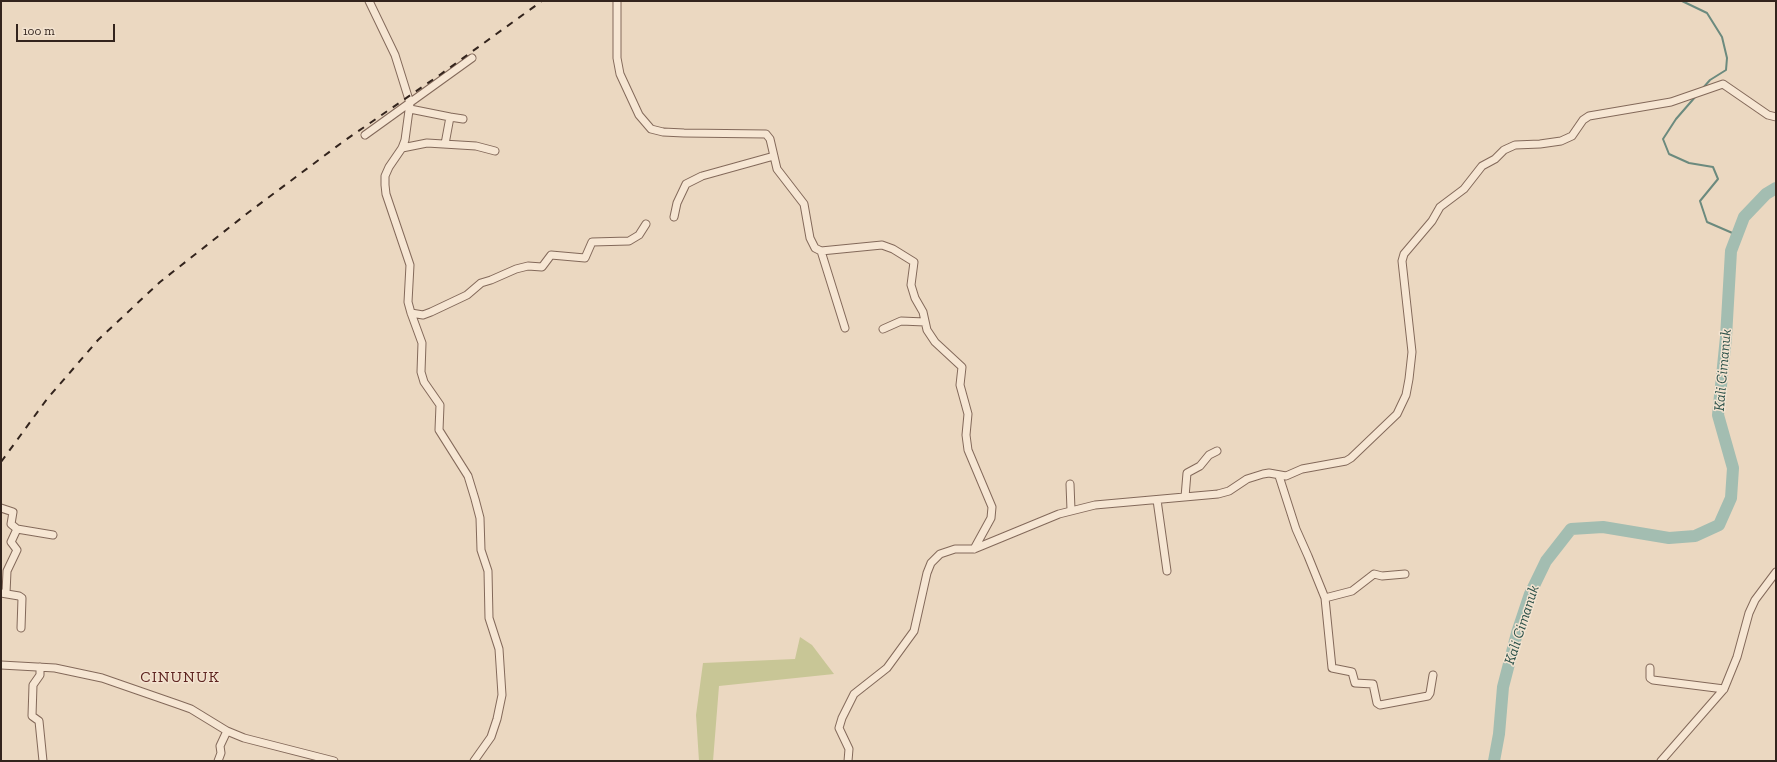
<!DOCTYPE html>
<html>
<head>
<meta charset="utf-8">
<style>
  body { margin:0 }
  #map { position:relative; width:1777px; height:762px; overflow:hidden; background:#ebd8c1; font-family:"Zilla Slab",serif }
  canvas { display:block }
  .frame { position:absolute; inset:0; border:2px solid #33241d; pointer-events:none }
  .scale { position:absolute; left:16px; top:24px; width:99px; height:18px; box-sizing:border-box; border:2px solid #33241d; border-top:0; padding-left:5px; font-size:12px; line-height:14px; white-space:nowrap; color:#33241d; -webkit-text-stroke:3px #f3e3d0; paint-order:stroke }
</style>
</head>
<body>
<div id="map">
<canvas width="1777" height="762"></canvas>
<div class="frame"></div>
<div class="scale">100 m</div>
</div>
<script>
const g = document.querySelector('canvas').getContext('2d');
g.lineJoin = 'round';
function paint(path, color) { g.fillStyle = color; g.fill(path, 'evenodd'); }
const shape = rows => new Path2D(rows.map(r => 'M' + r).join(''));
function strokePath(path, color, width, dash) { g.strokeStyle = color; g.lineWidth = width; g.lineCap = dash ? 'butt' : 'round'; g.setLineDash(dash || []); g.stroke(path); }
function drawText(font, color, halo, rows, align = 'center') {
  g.font = font + ' "Zilla Slab",serif'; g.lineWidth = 3; g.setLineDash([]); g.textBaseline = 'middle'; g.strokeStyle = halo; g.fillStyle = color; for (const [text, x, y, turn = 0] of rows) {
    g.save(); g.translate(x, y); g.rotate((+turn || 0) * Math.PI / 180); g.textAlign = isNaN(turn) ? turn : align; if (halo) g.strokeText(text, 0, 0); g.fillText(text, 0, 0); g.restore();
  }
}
paint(shape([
  [800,637,812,645,834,674,719,686,713,761,699,761,696,715,703,663,795,659]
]), '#c8c696');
strokePath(shape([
  [1682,1,1707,13,1722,37,1727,58,1726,70,1710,80,1703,88],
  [1696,96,1676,119,1663,139,1669,154,1689,163,1713,167,1718,179,1700,201,1707,222,1737,235]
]), '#6b8a7e', 2);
strokePath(shape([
  [1494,761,1499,734,1503,687,1517,633,1530,594,1546,561,1571,529,1603,527,1669,538,1695,536,1719,525,1731,498,1733,468,1718,415,1726,337,1731,251,1744,217,1766,194,1776,188]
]), '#a3bdb1', 12);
const minor = shape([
  [369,1,395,55,410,103,405,140,402,148,389,167,385,176,385,185,386,194,410,265,408,302,411,313,422,343,421,372,424,382,440,405,439,430,468,476,475,499,480,518,481,550,488,571,489,618,499,649,502,695,497,719,491,737,474,761],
  [617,1,617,58,620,74,639,115,651,129,663,132,684,133,766,134,770,139,777,169,804,204,810,238,815,248,821,251,882,245,893,249,914,262,911,285,915,298,923,312,927,330,935,342,962,367,960,385,968,414,966,435,968,450,992,507,991,518,974,549],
  [410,109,450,117],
  [365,135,472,58],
  [445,144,450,117,463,119],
  [402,148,427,143,476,146,495,151],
  [674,217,677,203,686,184,702,176,774,156],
  [821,251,845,328],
  [411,313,423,315,431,312,467,295,481,283,491,280,516,269,528,266,542,267,551,255,585,258,592,242,629,241,639,235,646,224],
  [883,329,901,321,925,322],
  [1279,476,1296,529,1308,556,1325,598,1332,668,1352,672,1355,683,1373,684,1377,703,1380,705,1428,696,1430,693,1433,675],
  [1070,484,1071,510],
  [1185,497,1187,473,1200,466,1209,455,1217,451],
  [1157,500,1167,571],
  [1,508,13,512,11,524,17,529],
  [1,593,19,596,22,598,21,628],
  [6,593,7,571,17,550,11,542,17,529,53,535],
  [1325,598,1352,591,1374,574,1382,576,1405,574],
  [1,665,55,668,102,678,177,704,191,709,227,731,244,738,334,761],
  [40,667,40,675,33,685,32,716,39,721,43,761],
  [1650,668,1650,678,1653,680,1724,689],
  [218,761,221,753,220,746,227,731],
  [848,761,849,749,839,728,842,718,854,694,887,668,914,631,927,573,931,563,940,554,955,549,974,549,1059,514,1095,505,1218,494,1229,491,1247,479,1263,474,1269,473,1286,476,1302,469,1346,461,1351,458,1397,414,1406,395,1409,379,1412,352,1402,261,1404,254,1432,221,1440,207,1464,189,1482,166,1495,159,1504,150,1515,145,1540,144,1561,141,1572,136,1583,120,1589,116,1671,102,1723,84,1768,115,1776,117],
  [1661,761,1724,689,1737,657,1749,613,1755,600,1776,572]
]);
strokePath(minor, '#83695a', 9);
strokePath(minor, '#f6e6d3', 7);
strokePath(shape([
  [1,462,47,399,98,340,160,282,249,212,344,141,441,74,542,1]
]), '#33241d', 2, [7, 7]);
drawText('italic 15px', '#2d524a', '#f3e3d0', [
  ["Kali Cimanuk",1723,370,-85],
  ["Kali Cimanuk",1522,625,-72]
]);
g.letterSpacing = '1px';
drawText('16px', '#5d231f', '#f3e3d0', [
  ["CINUNUK",180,677]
]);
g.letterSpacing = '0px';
</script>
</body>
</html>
